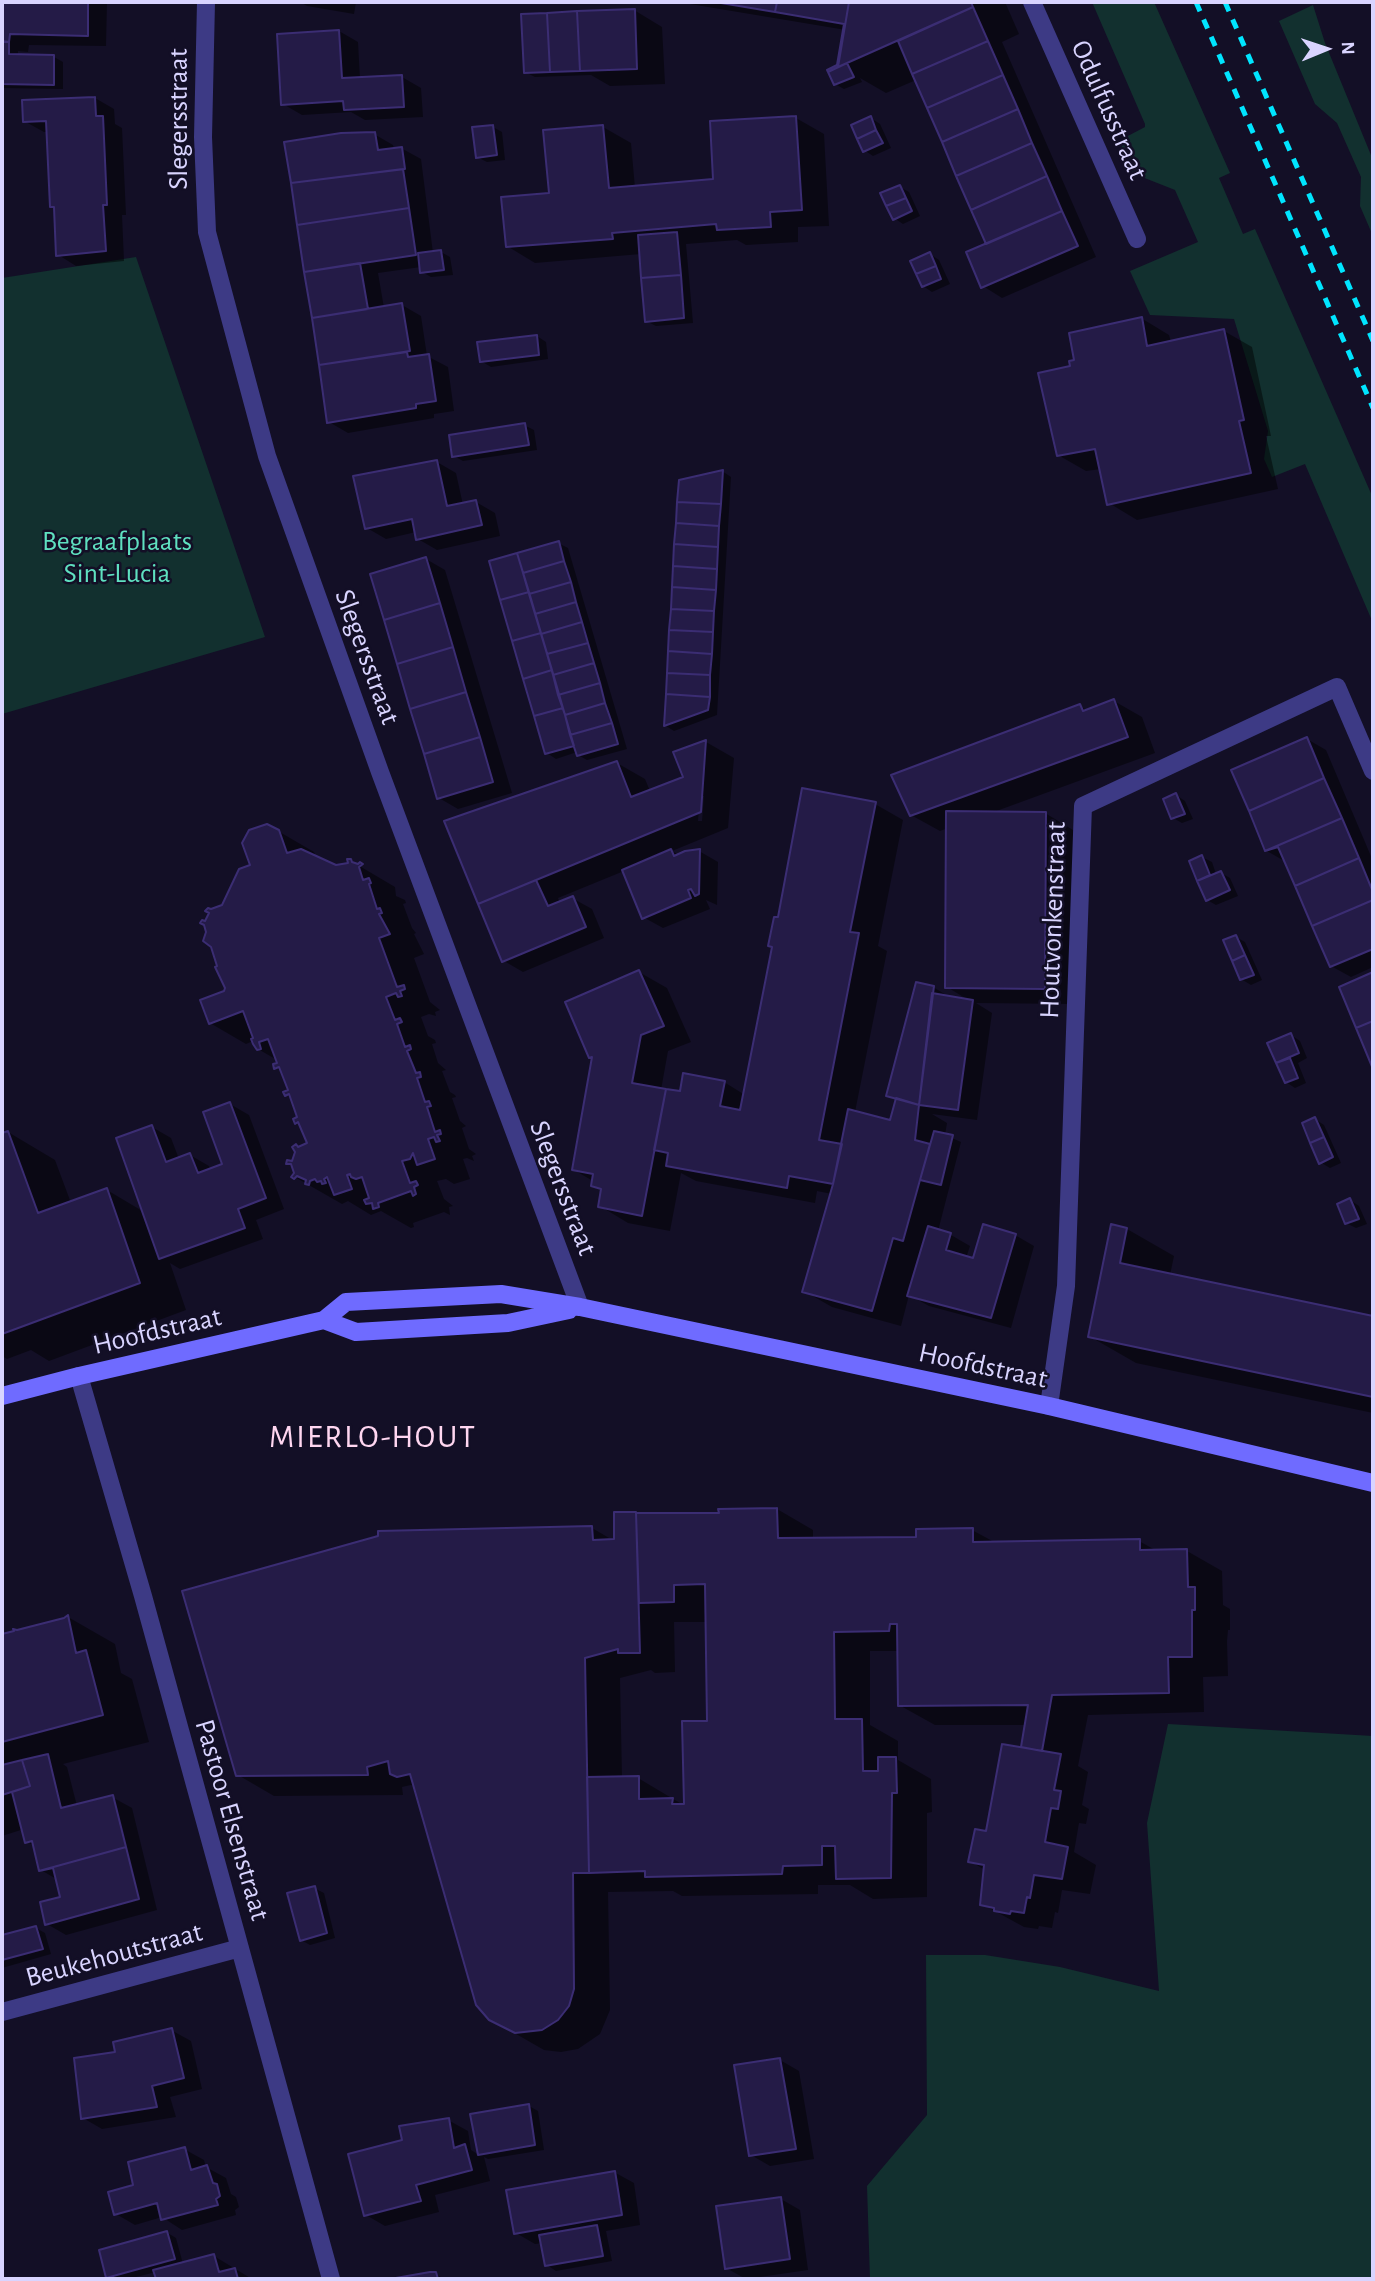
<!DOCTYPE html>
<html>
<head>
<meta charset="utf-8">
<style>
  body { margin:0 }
  #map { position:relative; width:1375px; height:2281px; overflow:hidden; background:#130f26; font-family:"Alegreya Sans",sans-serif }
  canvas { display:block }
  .frame { position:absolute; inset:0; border:4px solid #d9d4ff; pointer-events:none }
  .north { position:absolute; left:1291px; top:14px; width:70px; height:70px; -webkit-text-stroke:5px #130f26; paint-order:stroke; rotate:88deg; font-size:19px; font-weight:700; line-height:28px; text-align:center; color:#d9d4ff }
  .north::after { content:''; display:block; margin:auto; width:24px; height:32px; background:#d9d4ff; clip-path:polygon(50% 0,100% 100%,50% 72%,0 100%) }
</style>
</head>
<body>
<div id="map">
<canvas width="1375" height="2281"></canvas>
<div class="frame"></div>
<div class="north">N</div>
</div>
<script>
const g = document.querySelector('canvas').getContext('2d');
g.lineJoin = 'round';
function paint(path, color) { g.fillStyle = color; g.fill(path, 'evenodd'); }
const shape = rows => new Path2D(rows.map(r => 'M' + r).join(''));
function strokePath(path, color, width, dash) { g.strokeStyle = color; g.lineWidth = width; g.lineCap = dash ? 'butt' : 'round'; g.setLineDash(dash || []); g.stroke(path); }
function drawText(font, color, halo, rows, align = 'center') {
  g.font = font + ' "Alegreya Sans",sans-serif'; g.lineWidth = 5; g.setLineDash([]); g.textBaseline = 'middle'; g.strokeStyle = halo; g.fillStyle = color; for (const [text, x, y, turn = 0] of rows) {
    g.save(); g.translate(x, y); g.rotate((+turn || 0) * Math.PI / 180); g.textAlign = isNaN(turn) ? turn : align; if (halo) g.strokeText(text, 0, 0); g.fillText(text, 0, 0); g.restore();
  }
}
paint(shape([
  [1092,2,1154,2,1230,173,1219,178,1243,234,1255,229,1373,498,1373,623,1305,464,1272,477,1264,459,1268,431,1234,319,1150,315,1130,271,1198,242,1175,190,1132,173,1121,150,1124,138,1145,127,1145,124],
  [1313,5,1325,43,1373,160,1373,236,1360,206,1361,177,1337,123,1315,104,1279,21],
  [136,257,265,637,2,714,2,278],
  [1168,1724,1373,1736,1373,2279,870,2279,867,2186,927,2115,926,1955,985,1955,1060,1967,1159,1991,1147,1823]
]), '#12302f');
paint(shape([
  [2,2,107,2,106,46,29,45,28,52,18,51,18,56,54,57,63,62,63,89,2,88],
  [300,2,356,2,354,14,307,6],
  [678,2,1005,2,1019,34,1002,42,1096,257,1002,298,983,286,989,245,916,80,886,93,860,78,862,82,844,89,835,84,842,68,840,66,846,30],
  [634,10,662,27,665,84,610,86,591,75,535,77,525,72],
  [339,31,358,42,360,79,402,77,421,88,423,117,365,120,351,112,302,115,283,104],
  [95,98,114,109,115,124,122,128,126,215,122,215,124,261,76,266,57,254,56,208,52,206,48,132,44,132,24,121],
  [796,118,824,134,829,226,798,227,798,242,746,245,737,240,686,244,693,323,656,326,646,321,641,254,535,263,507,246,551,195,603,127,631,143,635,188,715,181],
  [871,118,880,124,891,148,873,156,864,150],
  [493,127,502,132,505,160,487,162,477,157],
  [374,134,393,145,394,149,401,148,421,159,433,253,441,252,450,257,453,275,431,277,422,272,421,267,378,273,384,308,402,305,421,316,427,356,448,367,454,411,434,414,434,418,348,433,329,422,286,144],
  [900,187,909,192,920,216,903,224,894,218],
  [930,254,939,260,950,284,932,292,923,286],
  [1141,318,1169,335,1171,342,1224,331,1252,347,1271,436,1266,436,1278,489,1137,520,1109,503,1101,469,1086,471,1058,455,1072,367],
  [537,336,546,342,548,359,491,367,481,361],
  [524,425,534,430,537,450,463,461,454,456],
  [437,462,456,473,463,505,476,502,495,513,500,536,437,550,418,539,416,532,386,539,367,528],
  [722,471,731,477,717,715,674,731,666,726,680,482],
  [558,543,568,548,627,749,587,760,578,755,577,752,556,759,547,753],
  [426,559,445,570,512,793,458,809,439,798],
  [1114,701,1142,717,1155,753,991,813,1045,813,1073,830,1073,1004,976,1003,992,1013,977,1120,932,1114,947,1123,945,1135,961,1142,938,1231,951,1235,970,1246,966,1258,974,1260,1015,1235,1034,1246,1011,1328,929,1306,909,1295,901,1326,832,1307,804,1291,832,1194,817,1191,815,1203,696,1181,681,1173,670,1231,628,1223,600,1206,602,1190,593,1185,593,1181,574,1170,593,1058,590,1057,639,972,667,988,691,1042,668,1051,661,1090,681,1093,724,1082,745,1095,779,919,875,804,903,820,878,946,887,951,855,1112,891,1122,897,1100,888,1095,933,987,951,998,970,1001,947,987,948,828,940,831,911,815,1080,706,1088,711],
  [1307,739,1326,750,1373,861,1373,967,1351,977,1331,966,1286,862,1267,851,1233,771],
  [706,742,734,758,728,828,672,851,679,855,699,851,718,862,717,905,706,900,710,909,663,928,643,917,624,871,558,898,560,903,572,898,592,909,604,938,523,972,504,961,446,822,617,763,645,779,650,791,686,778,676,753],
  [700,796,704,796,702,821,698,821],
  [1176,795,1185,801,1193,819,1182,823,1173,818],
  [278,831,314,852,316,857,336,866,349,864,351,861,395,887,396,896,405,900,406,903,403,904,412,928,416,933,414,934,424,954,414,958,430,1002,440,1010,435,1012,436,1016,429,1014,421,1017,428,1036,435,1040,436,1043,432,1044,438,1063,446,1070,442,1071,450,1092,455,1095,456,1097,452,1098,460,1121,466,1126,462,1128,469,1149,476,1154,472,1156,474,1161,467,1158,463,1159,470,1179,454,1184,446,1179,437,1181,444,1199,453,1206,449,1207,450,1215,444,1212,413,1223,414,1227,411,1228,381,1211,371,1215,348,1201,342,1204,293,1176,296,1174,293,1166,288,1163,293,1162,297,1152,296,1146,300,1148,310,1144,302,1125,297,1122,300,1119,293,1099,286,1095,290,1091,282,1071,276,1068,279,1064,277,1060,258,1049,253,1041,246,1044,210,1023,227,987,206,923,223,906],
  [1202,857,1212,862,1216,874,1221,873,1230,878,1238,896,1216,905,1207,900,1191,862],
  [1236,937,1245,942,1262,980,1251,985,1241,979],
  [1291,1035,1300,1041,1307,1058,1298,1063,1306,1083,1295,1088,1286,1082,1270,1044],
  [230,1104,249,1115,284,1209,256,1220,263,1239,180,1269,170,1263,186,1310,49,1361,31,1350,7,1359,2,1356,2,1135,8,1132,55,1160,71,1203,107,1190,144,1212,152,1127,171,1138,179,1159,190,1155,209,1166,211,1170,224,1166],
  [1315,1119,1324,1125,1341,1163,1330,1168,1320,1162],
  [1350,1200,1359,1206,1367,1224,1356,1228,1346,1223],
  [1112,1226,1127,1229,1174,1256,1170,1275,1373,1317,1373,1413,1136,1363,1089,1336],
  [777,1509,813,1530,813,1540,918,1538,972,1530,996,1543,1139,1541,1157,1551,1187,1551,1222,1571,1223,1605,1230,1609,1230,1630,1228,1630,1227,1641,1228,1676,1203,1677,1204,1712,1088,1715,1078,1766,1088,1772,1082,1805,1089,1809,1086,1824,1079,1823,1074,1852,1096,1865,1090,1894,1062,1890,1058,1913,1055,1912,1052,1928,1039,1926,1038,1929,1024,1927,982,1904,985,1870,970,1861,987,1833,1022,1749,1027,1725,935,1725,899,1705,899,1651,870,1651,870,1725,898,1741,898,1760,931,1779,932,1812,927,1813,927,1897,873,1899,850,1885,818,1885,818,1894,682,1896,673,1891,608,1892,610,2010,600,2034,578,2049,561,2052,544,2050,490,2019,416,1787,411,1785,402,1787,403,1795,274,1796,238,1775,592,1528,616,1542,615,1514,720,1514],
  [674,1622,707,1622,709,1723,685,1806,638,1778,622,1778,620,1678,651,1670,655,1673,675,1672],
  [68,1617,115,1644,121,1673,132,1679,149,1742,63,1764,67,1767,77,1806,112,1797,132,1808,157,1910,66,1935,47,1924,63,1898,58,1880,41,1870,35,1846,27,1842,24,1829,2,1836,2,1636],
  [314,1888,324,1893,335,1938,310,1945,301,1940],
  [36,1928,45,1933,51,1954,2,1968,2,1937],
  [171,2030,191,2041,202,2089,170,2097,176,2117,102,2129,83,2118,117,2054],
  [780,2060,799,2071,814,2159,770,2166,751,2155],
  [529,2106,538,2111,544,2150,488,2159,484,2157,490,2181,435,2195,439,2212,385,2226,366,2215,404,2141,448,2120,468,2131,471,2150,479,2155],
  [184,2149,204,2160,206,2167,226,2178,231,2194,236,2197,239,2207,235,2210,236,2215,182,2230,162,2217,135,2225,116,2214,136,2187],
  [614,2172,634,2183,640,2225,606,2231,612,2261,556,2271,547,2265,543,2243,535,2244,516,2233],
  [781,2199,800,2210,808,2270,746,2279,726,2268],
  [166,2232,176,2238,183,2264,214,2256,252,2279,157,2279,156,2272,128,2279,111,2279,108,2277],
  [435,2274,445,2279,401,2279]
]), '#0007');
const building = shape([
  [2,2,88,2,88,36,10,34,9,42,2,41,2,2],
  [715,2,777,2,775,12,715,2],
  [777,2,849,2,838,67,828,72,827,70,837,65,844,24,775,12,777,2],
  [849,2,971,2,973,7,838,67,849,2],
  [973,7,988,41,912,74,898,41,973,7],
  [635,9,637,69,580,71,577,11,635,9],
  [577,11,580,71,550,72,547,13,577,11],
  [547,13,550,72,524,73,521,14,547,13],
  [339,30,342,78,402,75,404,107,344,110,343,101,281,105,277,34,339,30],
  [988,41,1003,75,927,108,912,74,988,41],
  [2,42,9,42,9,54,54,55,54,85,2,84,2,42],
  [847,63,854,77,834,85,828,72,847,63],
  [1003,75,1018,109,942,142,927,108,1003,75],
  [95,97,96,116,103,116,107,205,103,205,106,251,56,256,54,207,50,207,46,121,23,122,22,100,95,97],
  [1018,109,1032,143,956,176,942,142,1018,109],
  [796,116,802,210,770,212,771,227,717,230,716,224,612,233,613,239,506,247,501,197,549,193,543,130,603,125,609,188,713,179,710,121,796,116],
  [871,116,876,130,857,139,851,125,871,116],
  [493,125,497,155,476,158,472,127,493,125],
  [876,130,883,143,863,152,857,139,876,130],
  [375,132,378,150,402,147,405,169,291,183,284,142,341,133,375,132],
  [1032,143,1047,176,971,210,956,176,1032,143],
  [403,169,409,208,297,225,291,183,403,169],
  [1047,176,1062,211,986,244,971,210,1047,176],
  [900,185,906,198,886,206,880,193,900,185],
  [906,198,912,211,893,220,886,206,906,198],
  [409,208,416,255,304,272,297,225,409,208],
  [1062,211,1078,246,981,288,966,252,1062,211],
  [677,232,681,275,641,278,638,235,677,232],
  [441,250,444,270,420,273,418,253,441,250],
  [930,252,936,266,916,274,910,261,930,252],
  [360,263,368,309,312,318,304,272,360,263],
  [936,266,941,279,922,287,916,274,936,266],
  [681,275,684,318,645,322,641,278,681,275],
  [402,303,410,351,319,365,312,318,402,303],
  [1142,317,1147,346,1224,329,1244,420,1239,421,1251,473,1107,505,1095,449,1057,456,1038,373,1070,366,1069,361,1074,360,1069,333,1142,317],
  [537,335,539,355,480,362,477,342,537,335],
  [407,352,408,357,429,354,436,401,416,404,416,408,327,423,319,365,407,352],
  [525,423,529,445,452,457,449,435,525,423],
  [437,460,447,506,476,500,482,525,416,540,412,519,365,529,353,476,437,460],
  [723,470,721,504,677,502,679,480,723,470],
  [677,502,721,504,719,526,676,523,677,502],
  [676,523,719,526,718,547,674,544,676,523],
  [559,541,564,561,523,573,517,553,559,541],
  [674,544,718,547,717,569,673,566,674,544],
  [517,553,529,592,500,600,489,561,517,553],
  [426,557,440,603,384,620,370,574,426,557],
  [564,561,571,582,529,594,523,573,564,561],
  [673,566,717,569,716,590,672,587,673,566],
  [571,582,576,602,535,614,529,594,571,582],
  [672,587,716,590,714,611,671,609,672,587],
  [529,592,541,633,512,641,500,600,529,592],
  [576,602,582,622,541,634,535,614,576,602],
  [440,603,453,647,397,664,384,620,440,603],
  [671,609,714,611,713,632,669,630,671,609],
  [582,622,588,643,547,654,541,634,582,622],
  [669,630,713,632,712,654,668,651,669,630],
  [541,633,552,670,523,679,512,641,541,633],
  [588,643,594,663,553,675,547,654,588,643],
  [453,647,466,692,410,709,397,664,453,647],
  [668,651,712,654,710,675,667,673,668,651],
  [594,663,600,683,558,695,553,675,594,663],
  [552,670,563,708,534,716,523,679,552,670],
  [667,673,710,675,710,697,666,694,667,673],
  [600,683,605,703,565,715,558,695,600,683],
  [466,692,480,737,424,754,410,709,466,692],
  [666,694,710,697,708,710,664,726,666,694],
  [1114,699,1128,737,910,816,891,775,1080,704,1083,711,1114,699],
  [605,703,612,723,570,735,565,715,605,703],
  [563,708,574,746,545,754,534,716,563,708],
  [612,723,618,744,577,756,570,735,612,723],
  [480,737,493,782,437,799,424,754,480,737],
  [1307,737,1324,778,1249,811,1231,770,1307,737],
  [706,740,701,812,478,904,444,821,617,761,631,797,683,777,673,752,706,740],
  [1324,778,1342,818,1265,851,1249,811,1324,778],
  [802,788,876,802,850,932,859,933,819,1140,842,1144,833,1184,789,1176,787,1188,666,1166,668,1153,654,1150,666,1089,680,1091,683,1073,725,1081,720,1106,740,1110,772,947,768,946,774,917,778,917,802,788],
  [1176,793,1185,814,1171,819,1163,799,1176,793],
  [946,811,1046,812,1045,989,945,988,946,811],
  [1342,818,1359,858,1295,886,1278,847,1265,851,1342,818],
  [267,824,279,830,287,853,301,849,336,865,348,863,347,859,351,859,352,862,358,864,360,862,363,864,359,867,363,880,369,878,371,883,369,884,377,909,380,908,382,913,379,914,390,934,379,938,397,987,404,985,405,989,400,991,402,996,398,997,396,993,386,997,395,1020,400,1018,402,1022,397,1024,405,1047,410,1045,411,1049,407,1051,416,1073,420,1072,421,1077,417,1078,425,1102,429,1101,431,1106,427,1107,435,1132,440,1130,441,1134,437,1135,440,1141,436,1142,434,1137,428,1139,435,1159,417,1165,413,1153,410,1159,402,1161,410,1183,416,1181,418,1185,414,1187,416,1194,413,1196,411,1191,378,1203,379,1207,373,1209,372,1203,366,1204,364,1200,369,1198,362,1177,356,1179,351,1177,350,1174,347,1175,352,1189,334,1195,327,1177,324,1179,326,1183,322,1184,321,1181,317,1182,315,1179,310,1181,309,1185,305,1184,306,1180,297,1176,294,1179,291,1177,294,1173,291,1164,286,1164,287,1160,292,1161,295,1152,292,1147,296,1144,298,1147,307,1143,298,1122,295,1124,293,1119,297,1117,289,1094,285,1096,283,1092,288,1090,279,1067,274,1069,273,1064,277,1063,268,1039,259,1042,261,1049,257,1050,253,1044,251,1039,253,1038,243,1011,209,1024,200,1000,224,991,225,988,215,967,217,966,211,947,203,941,206,932,204,925,200,923,202,920,205,921,209,913,205,911,208,908,211,909,222,905,239,869,250,865,242,843,249,830,267,824],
  [671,849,674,856,685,851,700,849,699,894,695,896,691,889,688,890,691,898,642,919,622,870,671,849],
  [1202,855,1210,875,1197,881,1189,861,1202,855],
  [1359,858,1373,892,1373,900,1312,926,1295,886,1359,858],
  [1221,871,1230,890,1206,901,1197,881,1221,871],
  [536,880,548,906,573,896,586,927,502,962,478,904,536,880],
  [1373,900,1373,949,1330,967,1312,926,1373,900],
  [1236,935,1245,955,1232,961,1223,940,1236,935],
  [1245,955,1254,975,1240,980,1232,961,1245,955],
  [639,970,664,1026,641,1035,632,1083,666,1089,642,1216,598,1207,601,1189,591,1186,593,1174,572,1170,592,1057,589,1058,565,1002,639,970],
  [1373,972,1373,1021,1356,1028,1339,987,1373,972],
  [916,982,934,986,919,1105,886,1096,916,982],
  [932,993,973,1000,958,1110,919,1105,932,993],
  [1373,1021,1373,1069,1356,1028,1373,1021],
  [1291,1033,1299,1053,1276,1063,1267,1043,1291,1033],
  [1290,1058,1298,1078,1285,1083,1276,1063,1290,1058],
  [896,1098,919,1105,915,1140,930,1144,903,1241,893,1238,872,1311,802,1292,833,1184,848,1109,890,1120,896,1098],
  [230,1102,266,1198,238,1209,245,1228,159,1259,116,1138,152,1125,166,1162,190,1153,198,1173,222,1164,203,1112,230,1102],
  [1315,1117,1324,1137,1310,1143,1302,1123,1315,1117],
  [8,1131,38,1213,107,1188,140,1283,2,1334,2,1133,8,1131],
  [934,1131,953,1135,941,1185,920,1180,934,1131],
  [1324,1137,1333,1157,1319,1164,1310,1143,1324,1137],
  [1350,1198,1359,1219,1345,1224,1337,1204,1350,1198],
  [983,1224,1016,1234,991,1318,907,1296,928,1226,951,1233,946,1250,973,1258,983,1224],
  [1111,1224,1127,1228,1120,1263,1373,1316,1373,1397,1088,1337,1111,1224],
  [777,1508,778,1538,916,1537,916,1529,973,1528,973,1542,1140,1539,1140,1550,1187,1549,1188,1587,1195,1587,1195,1610,1192,1610,1192,1657,1168,1657,1169,1693,1052,1695,1042,1751,1021,1747,1028,1705,898,1706,897,1624,890,1624,889,1631,834,1632,835,1719,862,1719,863,1771,878,1771,878,1757,896,1757,897,1793,892,1793,891,1878,836,1879,835,1846,822,1846,822,1865,783,1866,782,1874,645,1877,645,1871,589,1873,587,1777,639,1776,639,1799,673,1798,672,1804,684,1804,682,1721,707,1721,705,1584,674,1585,674,1602,639,1603,636,1513,719,1513,718,1509,777,1508],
  [614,1512,636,1512,640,1653,618,1653,618,1649,585,1658,589,1873,573,1873,574,1989,569,2006,558,2020,542,2030,515,2033,489,2020,476,2005,410,1774,397,1777,390,1774,388,1761,367,1767,368,1775,236,1776,182,1591,378,1536,378,1531,592,1526,593,1540,614,1539,614,1512],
  [68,1615,76,1653,86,1650,103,1715,2,1742,2,1634,14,1631,13,1629,17,1630,64,1618,68,1615],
  [1002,1744,1061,1754,1054,1790,1061,1791,1058,1809,1051,1808,1045,1842,1068,1847,1062,1879,1034,1875,1030,1898,1027,1897,1024,1913,1011,1911,1010,1914,994,1911,994,1908,980,1905,984,1865,968,1862,975,1829,986,1831,1002,1744],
  [48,1754,61,1808,113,1795,126,1847,39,1871,32,1841,25,1843,12,1792,30,1786,22,1760,48,1754],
  [22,1760,30,1786,2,1795,2,1765,22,1760],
  [126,1847,139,1899,45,1925,40,1902,60,1897,53,1868,39,1871,126,1847],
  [315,1886,327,1933,300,1941,287,1893,315,1886],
  [36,1926,43,1949,2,1960,2,1935,36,1926],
  [172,2028,184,2078,152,2086,157,2107,81,2119,74,2058,115,2052,113,2042,172,2028],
  [780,2058,796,2149,749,2156,734,2065,780,2058],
  [529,2104,535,2145,478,2155,470,2114,529,2104],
  [449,2118,454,2148,465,2144,472,2170,416,2185,421,2201,364,2216,348,2154,402,2140,399,2126,449,2118],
  [185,2147,191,2170,207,2165,213,2183,217,2184,220,2196,216,2199,218,2205,161,2220,157,2203,114,2215,108,2192,133,2185,128,2162,185,2147],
  [615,2171,622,2215,514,2234,506,2190,615,2171],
  [781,2197,790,2259,725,2269,716,2206,781,2197],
  [597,2225,603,2256,545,2266,539,2235,597,2225],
  [167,2231,175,2259,106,2278,99,2250,167,2231],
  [214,2254,219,2272,235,2268,238,2279,156,2279,153,2270,214,2254],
  [430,2272,436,2272,438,2279,390,2279,430,2272]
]);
paint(building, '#241b47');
strokePath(building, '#3b2d73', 2);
strokePath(shape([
  [206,2,203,137,207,232,267,456,380,772,580,1307],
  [1032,2,1137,239],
  [79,1376,143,1596,331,2279],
  [1049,1406,1066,1286,1083,806,1337,687,1373,771],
  [2,2012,240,1948]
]), '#3d3a85', 18);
strokePath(shape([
  [324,1320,356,1332,508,1323,569,1310],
  [2,1396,79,1376,324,1320,346,1302,501,1294,580,1307,1049,1406,1373,1483]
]), '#6f6bff', 18);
strokePath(shape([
  [1196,2,1373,408],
  [1225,2,1373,341]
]), '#00e5ff', 5, [10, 9]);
drawText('28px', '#d9d4ff', '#130f26', [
  ["Odulfusstraat",1109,110,66],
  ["Slegersstraat",179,119,-90],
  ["Slegersstraat",367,657,70],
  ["Houtvonkenstraat",1053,920,-88],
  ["Slegersstraat",563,1188,69],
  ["Hoofdstraat",157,1331,-13],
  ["Hoofdstraat",983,1366,12],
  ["Pastoor Elsenstraat",232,1820,74],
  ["Beukehoutstraat",114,1955,-15]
]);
drawText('28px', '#5fe0c0', '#130f26', [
  ["Begraafplaats",117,542],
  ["Sint-Lucia",117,574]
]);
g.letterSpacing = '2px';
drawText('32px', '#ffd6f0', '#130f26', [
  ["MIERLO-HOUT",373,1437]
]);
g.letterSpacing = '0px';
</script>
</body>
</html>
